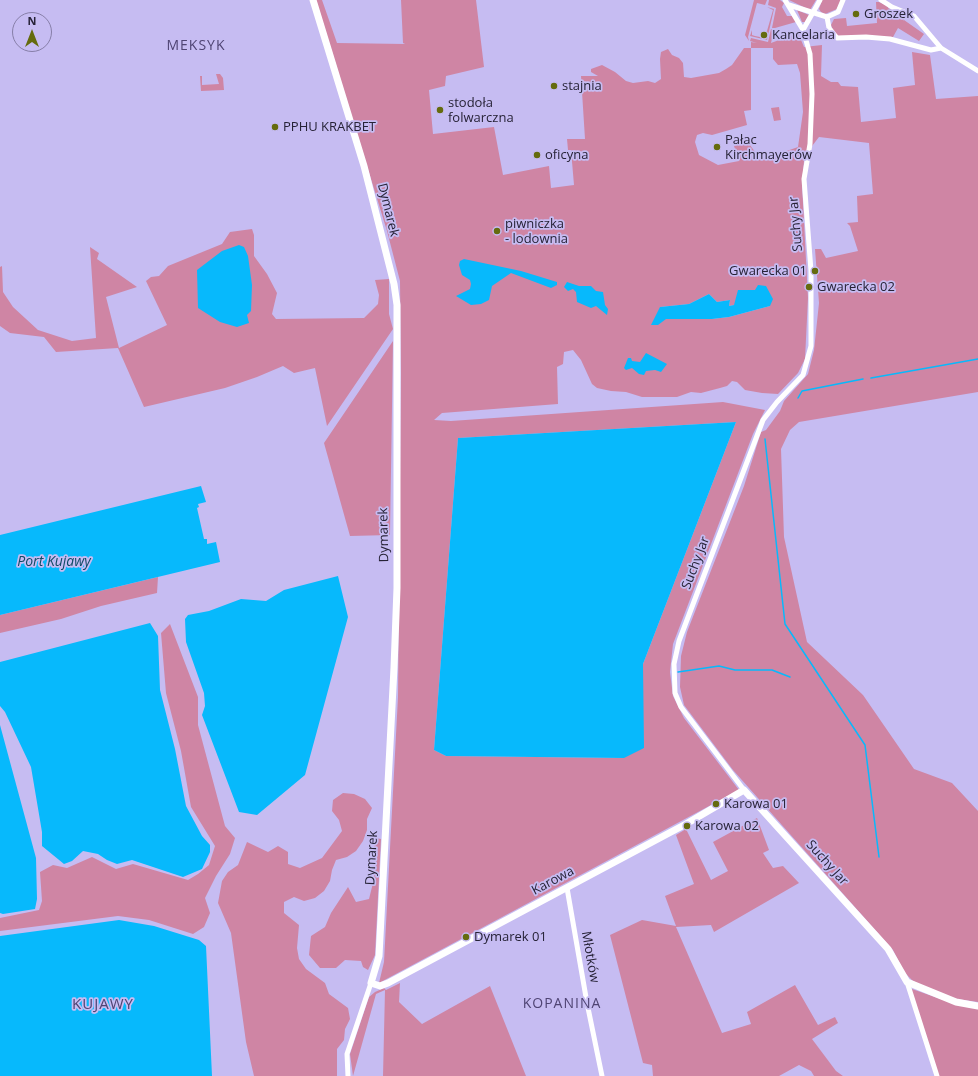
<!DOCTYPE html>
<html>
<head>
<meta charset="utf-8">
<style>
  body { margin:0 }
  #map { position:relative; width:978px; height:1076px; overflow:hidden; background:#c6bcf2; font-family:"Open Sans",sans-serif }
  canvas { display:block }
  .north { position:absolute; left:12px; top:12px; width:40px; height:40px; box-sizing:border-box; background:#c6bcf2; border:1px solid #867ea7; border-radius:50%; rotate:0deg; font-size:11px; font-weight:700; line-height:16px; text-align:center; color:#262236 }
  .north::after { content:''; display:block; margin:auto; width:14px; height:18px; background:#656b0e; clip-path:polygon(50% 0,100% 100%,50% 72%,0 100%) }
</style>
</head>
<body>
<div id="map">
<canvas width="978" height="1076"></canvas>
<div class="north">N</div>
</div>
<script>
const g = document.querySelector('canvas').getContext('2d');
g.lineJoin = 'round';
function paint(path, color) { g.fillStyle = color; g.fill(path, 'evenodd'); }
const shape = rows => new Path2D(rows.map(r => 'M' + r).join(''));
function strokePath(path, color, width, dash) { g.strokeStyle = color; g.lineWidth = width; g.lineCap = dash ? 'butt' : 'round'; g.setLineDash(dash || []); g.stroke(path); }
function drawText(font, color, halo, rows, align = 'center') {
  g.font = font + ' "Open Sans",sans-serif'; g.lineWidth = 3.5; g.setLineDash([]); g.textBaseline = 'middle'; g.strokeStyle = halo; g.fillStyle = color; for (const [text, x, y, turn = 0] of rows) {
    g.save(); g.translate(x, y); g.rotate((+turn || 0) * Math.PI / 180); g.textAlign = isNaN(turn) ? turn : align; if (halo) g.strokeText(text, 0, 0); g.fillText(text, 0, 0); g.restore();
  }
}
paint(shape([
  [316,0,322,0,337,43,405,44,403,43,401,0,476,0,484,67,446,76,445,86,429,90,433,134,494,127,503,175,549,166,551,188,574,185,571,150,568,150,567,139,585,139,581,76,598,76,591,72,591,69,602,65,615,72,626,81,633,83,648,81,655,83,661,79,660,59,661,52,668,49,672,55,679,58,683,63,684,77,691,78,719,73,726,69,732,65,744,48,751,48,751,42,757,43,750,41,751,38,768,42,771,29,774,30,771,43,798,33,804,47,822,45,821,76,831,82,838,82,841,86,858,87,861,122,896,118,893,88,915,85,912,52,930,55,936,99,978,96,978,392,799,422,790,430,781,449,784,537,807,642,863,695,914,769,952,783,978,811,978,1002,957,999,935,992,913,981,904,972,893,950,733,770,684,705,680,687,681,656,687,632,744,486,761,432,766,430,780,411,784,401,808,374,814,350,819,303,815,249,821,249,826,258,858,251,850,226,847,223,858,222,857,196,873,194,869,143,819,137,809,150,804,161,802,184,808,298,805,359,798,373,778,394,762,393,745,390,737,382,732,381,727,386,720,388,701,393,691,392,677,397,642,397,626,392,611,391,597,388,592,384,581,360,573,350,564,352,563,364,557,367,558,404,442,413,434,420,451,421,723,402,765,410,753,434,673,644,670,672,673,696,684,718,739,790,379,983,384,962,398,697,401,373,400,281,387,231],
  [751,48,773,48,773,59,778,65,797,64,800,73,803,112,798,147,761,160,747,141,734,146,739,161,718,165,699,155,695,142,697,135,703,133,712,135,747,125,744,111,751,110],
  [755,290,770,306,729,317,712,319,666,319,660,307,689,304,709,294,717,302,730,300,729,306,734,305],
  [736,422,643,664,624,758,446,756,434,750,458,438],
  [754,0,767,0,765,5,757,3,748,37,749,41,745,35],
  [769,0,780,0,784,3,782,7,787,16,792,16,796,22,775,28,772,28,776,8,768,5],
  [789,0,816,0,810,10],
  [822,0,841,0,837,9,825,14,821,12,819,9],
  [876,2,879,2,888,6,888,8,905,17,903,21,904,20,924,34,919,41,898,28,893,37,839,36,834,33,831,25,834,19,846,18,847,26,877,23],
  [767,7,774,9,767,40,750,36,752,30,752,35,755,36,765,38,773,10],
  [797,10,809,15,805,22,802,22],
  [216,74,220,74,223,78,224,90,201,91,200,76,202,76,202,85,219,84],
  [779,107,781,120,774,121,771,108],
  [252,229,254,235,254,256,267,274,277,293,272,314,276,319,364,318,378,304,379,295,375,280,389,279,389,314,393,329,327,426,315,368,294,373,283,366,257,377,225,388,144,407,118,348,56,352,44,337,10,333,0,326,0,267,2,266,3,292,13,307,38,330,72,341,96,338,90,247,99,253,97,259,137,287,106,297,119,348,167,325,146,281,151,277,159,276,168,266,222,244,230,232],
  [393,341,390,535,350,536,324,443],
  [158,577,157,593,101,606,61,619,0,633,0,615],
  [170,624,198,697,198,725,225,826,235,838,230,854,216,876,205,898,210,913,204,927,193,934,149,920,118,916,0,931,0,918,39,910,42,901,40,872,53,865,67,868,92,857,116,869,133,864,188,880,198,874,209,865,215,846,191,807,181,751,166,693,161,633],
  [343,793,354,794,365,799,372,808,367,819,367,830,363,841,356,851,347,857,336,860,332,870,330,881,324,891,315,898,304,901,294,897,284,902,284,913,299,925,297,948,299,959,306,969,325,983,329,994,348,1008,350,1019,345,1029,344,1040,337,1049,337,1076,254,1076,246,1042,231,933,218,903,222,881,228,872,238,865,247,842,268,852,278,846,288,852,288,864,300,868,322,858,342,831,339,820,332,811,333,800],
  [757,818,769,850,763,853,773,868,783,866,799,883,714,932,711,925,676,927,722,1033,751,1024,747,1012,795,985,818,1025,835,1017,838,1023,812,1039,836,1071,843,1076,814,1076,811,1071,799,1065,779,1076,653,1076,652,1065,643,1063,610,935,642,920,676,926,665,896,694,884,676,835,686,829,711,880,728,871,713,842],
  [376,838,381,839,375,955,368,970,363,967,361,961,345,960,336,968,320,968,309,955,311,936,325,927,331,913,348,887,356,902,369,899,374,879,374,861,372,855],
  [400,983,399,1002,422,1024,490,986,526,1076,383,1076,385,990,376,994,353,1076,350,1054,369,997,375,992,384,988,386,990],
  [912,989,952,1003,978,1008,978,1076,938,1076,912,996]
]), '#cf85a4');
paint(shape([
  [239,245,244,247,248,256,252,285,251,311,247,315,249,323,237,327,220,322,198,308,197,270,222,251],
  [464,259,521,271,557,282,557,285,551,288,511,273,492,286,489,300,481,304,471,305,456,296,470,289,471,284,470,280,462,275,459,265,460,261],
  [567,282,579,286,591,286,596,291,603,292,605,305,608,309,607,315,596,306,591,308,577,302,576,292,573,289,568,291,564,287],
  [758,285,766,286,773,299,770,306,729,317,712,319,666,319,658,325,651,325,660,307,689,304,709,294,717,302,730,300,729,306,734,305,738,290,755,290],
  [646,353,667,364,661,372,655,370,646,371,644,375,639,374,632,368,626,370,624,368,628,358,631,358,632,361,640,362],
  [736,422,643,664,644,748,624,758,446,756,434,750,458,438],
  [201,486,206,502,198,504,199,507,197,508,204,539,207,539,207,544,216,542,220,562,0,615,0,535],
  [338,576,348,617,305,775,257,815,239,812,202,715,205,706,204,693,186,642,185,619,188,615,209,611,241,599,266,601,284,590],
  [150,623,158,636,160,690,175,749,186,806,202,836,210,845,210,852,202,869,183,877,132,860,117,864,107,860,98,854,83,851,72,861,64,864,42,846,42,832,31,767,5,712,0,706,0,662],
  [0,725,36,858,37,899,35,909,3,914,0,913],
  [119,920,154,926,199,940,206,946,212,1076,0,1076,0,936]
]), '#07b9fc');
strokePath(shape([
  [871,378,978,359],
  [798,398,802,391,863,379],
  [765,439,785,624,865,745,879,857],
  [678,672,719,666,735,670,772,670,790,677]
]), '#07b9fc', 1.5);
strokePath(shape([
  [881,0,892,7,914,16,941,48,978,71],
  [789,5,827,17,838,12,843,0],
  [827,17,829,28,837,38,866,37,890,39,931,50,941,48],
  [803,30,820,0],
  [744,790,681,707,675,693,674,664,679,641,763,420,777,402,803,375,811,346,811,271,804,179,810,144,812,94,810,54,803,30,785,0],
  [567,888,587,1003,602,1076],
  [907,982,937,1076],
  [348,1076,347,1054,371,983]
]), '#fff', 5);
strokePath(shape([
  [313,0,364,166,394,284,397,305,397,588,394,668,379,956,371,983,380,986,388,983,686,824,744,790,888,949,907,982,956,1002,978,1006]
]), '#fff', 7);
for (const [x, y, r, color] of [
  [856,14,4,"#656b0e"],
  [764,35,4,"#656b0e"],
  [554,86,4,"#656b0e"],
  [440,110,4,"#656b0e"],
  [275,127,4,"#656b0e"],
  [717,147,4,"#656b0e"],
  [537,155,4,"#656b0e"],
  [497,231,4,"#656b0e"],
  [815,271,4,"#656b0e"],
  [809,287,4,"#656b0e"],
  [716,804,4,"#656b0e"],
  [687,826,4,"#656b0e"],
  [466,937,4,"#656b0e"]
]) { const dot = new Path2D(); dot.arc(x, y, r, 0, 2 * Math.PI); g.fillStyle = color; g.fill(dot); strokePath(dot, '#c6bcf2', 1.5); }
drawText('13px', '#262236', '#c6bcf2', [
  ["Groszek",864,14],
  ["Kancelaria",772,35],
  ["stajnia",562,86],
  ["stodoła",448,103],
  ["folwarczna",448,118],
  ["PPHU KRAKBET",283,127],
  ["Pałac",725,140],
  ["Kirchmayerów",725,155],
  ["oficyna",545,155],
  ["piwniczka",505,224],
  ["- lodownia",505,239],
  ["Gwarecka 01",807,271,"right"],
  ["Gwarecka 02",817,287],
  ["Karowa 01",724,804],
  ["Karowa 02",695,826],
  ["Dymarek 01",474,937]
], 'left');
drawText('13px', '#262236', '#c6bcf2', [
  ["Dymarek",388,210,76],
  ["Suchy Jar",796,224,-95],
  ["Dymarek",384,535,-91],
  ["Suchy Jar",696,563,-69],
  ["Dymarek",372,858,-87],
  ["Suchy Jar",827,863,48],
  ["Karowa",553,881,-28],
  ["Młotków",590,957,80]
]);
g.letterSpacing = '1px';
drawText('14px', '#4f4473', '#c6bcf2', [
  ["MEKSYK",196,46],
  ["KOPANINA",562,1004]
]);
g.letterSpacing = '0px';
drawText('italic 14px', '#0f4b65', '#c6bcf2', [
  ["Port Kujawy",54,562]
]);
g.letterSpacing = '1px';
drawText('15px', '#4f4473', '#c6bcf2', [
  ["KUJAWY",103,1005]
]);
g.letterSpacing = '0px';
</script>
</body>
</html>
